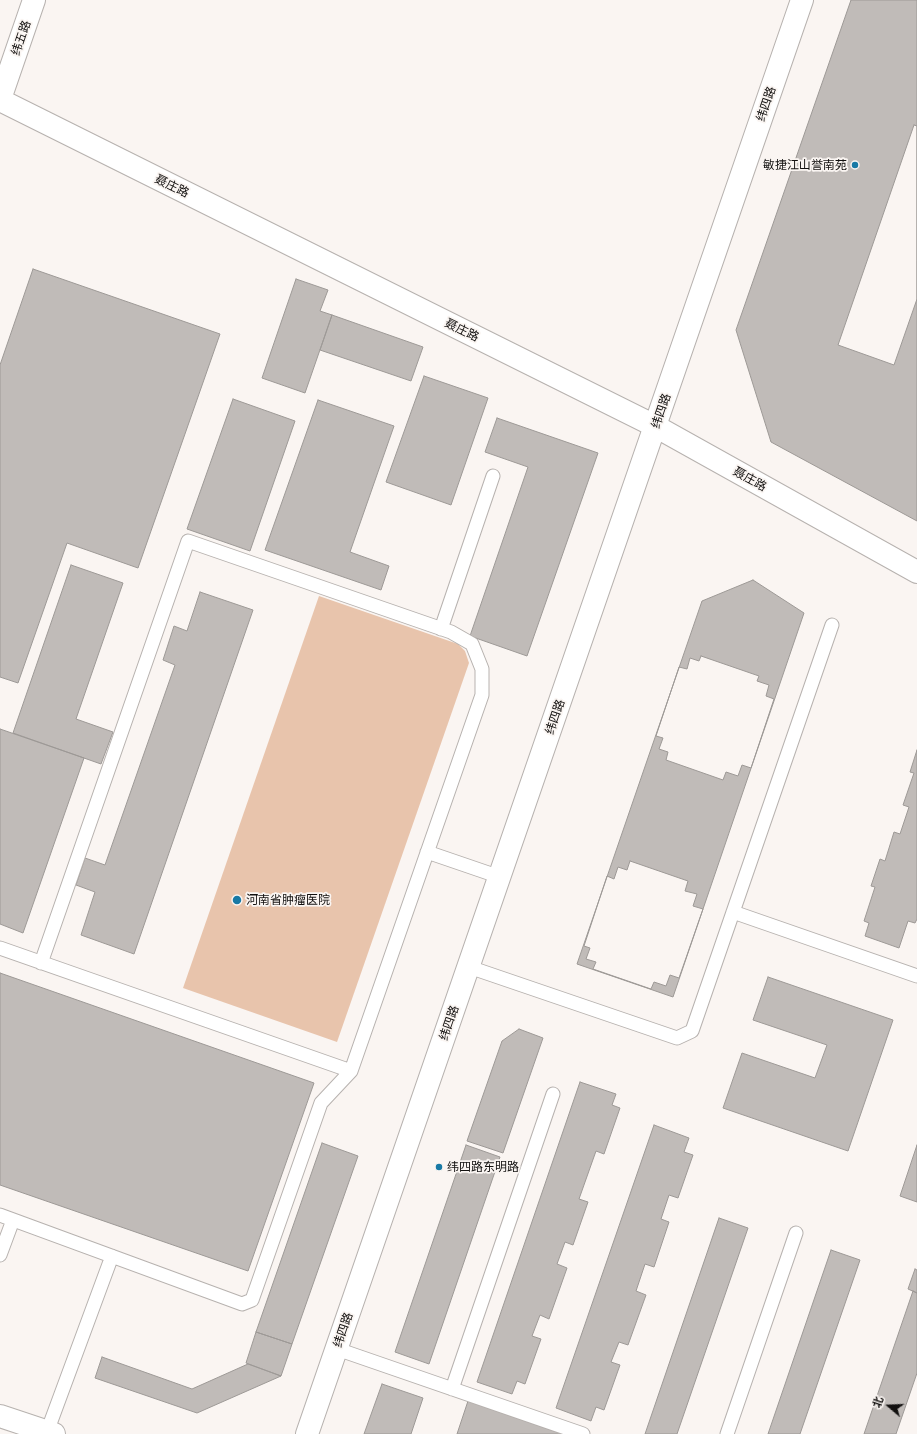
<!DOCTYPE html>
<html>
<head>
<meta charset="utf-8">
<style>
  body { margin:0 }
  #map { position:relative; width:917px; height:1434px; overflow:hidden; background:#faf5f2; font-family:Ubuntu,"Noto Sans SC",sans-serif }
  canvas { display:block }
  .north { position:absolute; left:869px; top:1386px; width:40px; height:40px; -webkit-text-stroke:3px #faf5f2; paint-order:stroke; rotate:289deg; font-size:11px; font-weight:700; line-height:16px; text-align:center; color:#12100f }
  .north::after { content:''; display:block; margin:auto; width:14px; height:18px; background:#12100f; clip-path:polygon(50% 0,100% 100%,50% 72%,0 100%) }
</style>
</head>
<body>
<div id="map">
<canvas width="917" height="1434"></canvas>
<div class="north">北</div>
</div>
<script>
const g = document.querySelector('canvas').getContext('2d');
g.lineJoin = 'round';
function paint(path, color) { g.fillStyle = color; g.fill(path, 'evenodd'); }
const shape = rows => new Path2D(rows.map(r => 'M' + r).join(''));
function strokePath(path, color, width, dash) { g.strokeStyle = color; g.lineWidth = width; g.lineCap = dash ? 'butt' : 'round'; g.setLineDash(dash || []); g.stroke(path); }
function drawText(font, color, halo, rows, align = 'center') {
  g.font = font + ' Ubuntu,"Noto Sans SC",sans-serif'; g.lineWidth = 3.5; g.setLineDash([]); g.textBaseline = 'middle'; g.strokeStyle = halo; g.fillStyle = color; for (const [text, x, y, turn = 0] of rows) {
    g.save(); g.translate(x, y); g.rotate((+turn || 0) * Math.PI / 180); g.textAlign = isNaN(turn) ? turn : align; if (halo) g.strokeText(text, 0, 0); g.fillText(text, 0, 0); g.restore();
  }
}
paint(shape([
  [319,596,458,644,465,651,469,663,337,1042,183,988]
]), '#e8c4ac');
const building = shape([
  [851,0,917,0,917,521,771,442,736,330,851,0],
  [914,125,917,126,917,299,894,365,838,345,914,125],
  [33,269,220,334,138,568,67,543,18,683,0,677,0,365,33,269],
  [296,279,328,290,320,311,332,315,305,393,262,378,296,279],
  [332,315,423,347,411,381,320,350,332,315],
  [424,376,488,398,451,505,386,482,424,376],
  [233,399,295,421,250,551,187,529,233,399],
  [318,400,394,426,350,552,389,566,381,590,265,550,318,400],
  [497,418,598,453,527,656,470,636,528,467,485,452,497,418],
  [71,565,123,583,76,719,113,732,101,764,13,733,71,565],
  [753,580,804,613,673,997,577,964,702,601,753,580],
  [200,592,253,610,134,954,81,935,95,892,76,885,85,858,105,865,175,665,163,660,174,626,187,631,200,592],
  [701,656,759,676,757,681,769,685,766,696,774,699,751,768,742,765,738,776,726,772,723,780,666,760,668,752,659,749,663,738,656,736,679,667,687,669,690,658,699,661,701,656],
  [0,729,84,758,23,933,0,924,0,729],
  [917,750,917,919,915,923,908,921,899,948,865,936,869,923,864,921,875,887,871,886,880,859,885,861,894,832,900,834,909,807,903,805,914,773,910,772,917,750],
  [630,861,688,881,685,891,697,894,693,906,703,909,679,978,670,975,666,986,654,982,651,989,593,969,596,962,586,959,590,948,584,946,607,876,614,879,618,867,627,870,630,861],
  [0,973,314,1083,248,1271,0,1185,0,973],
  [768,977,893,1020,848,1151,723,1108,742,1053,815,1078,827,1045,753,1020,768,977],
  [519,1029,543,1038,503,1153,467,1141,502,1041,519,1029],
  [580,1082,616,1094,612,1105,620,1108,604,1154,596,1151,579,1199,588,1202,573,1245,565,1242,557,1264,567,1268,549,1319,540,1315,532,1336,541,1339,525,1384,517,1381,512,1394,477,1382,580,1082],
  [654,1125,689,1138,684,1152,693,1155,678,1198,669,1195,661,1219,669,1222,654,1267,645,1264,636,1291,646,1295,628,1345,619,1342,611,1362,620,1365,604,1410,596,1407,591,1421,556,1408,654,1125],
  [322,1143,358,1156,292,1344,256,1332,322,1143],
  [466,1145,500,1157,429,1364,395,1352,466,1145],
  [917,1145,917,1202,900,1196,917,1145],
  [719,1218,748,1228,677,1434,645,1434,719,1218],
  [831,1250,860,1260,800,1434,768,1434,831,1250],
  [915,1269,917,1270,917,1293,908,1289,915,1269],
  [913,1291,917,1293,917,1373,896,1434,864,1434,913,1291],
  [256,1332,292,1344,281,1376,246,1363,256,1332],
  [102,1357,192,1389,248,1364,281,1376,197,1413,95,1378,102,1357],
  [382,1384,423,1398,411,1434,364,1434,382,1384],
  [468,1401,563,1434,457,1434,468,1401]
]);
paint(building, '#c0bbb8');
strokePath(building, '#9d9996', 1);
const service = shape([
  [441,629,493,476],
  [427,852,500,877],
  [733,912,917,976],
  [0,948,351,1071],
  [469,967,677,1038,692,1031,832,625],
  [0,1215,242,1304,252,1300,321,1103,351,1071,482,695,482,669,472,644,451,632,188,541,41,963],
  [0,1255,13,1220],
  [337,1349,583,1434],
  [452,1389,553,1094],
  [47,1432,112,1256],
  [727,1434,796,1233]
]);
const minor = shape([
  [0,99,34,0],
  [0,100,655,426,917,572]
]);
const tertiary = shape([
  [0,1416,54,1434],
  [307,1434,802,0]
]);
strokePath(service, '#b7b2af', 15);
strokePath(minor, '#b7b2af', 24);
strokePath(tertiary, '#b7b2af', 24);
strokePath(service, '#fff', 13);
strokePath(minor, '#fff', 22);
strokePath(tertiary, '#fff', 22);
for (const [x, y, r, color] of [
  [855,165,4,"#1879a5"],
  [237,900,5,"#1879a5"],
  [439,1167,4,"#1879a5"]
]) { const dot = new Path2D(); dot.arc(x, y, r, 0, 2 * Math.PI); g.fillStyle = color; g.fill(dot); strokePath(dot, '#faf5f2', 1.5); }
drawText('12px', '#12100f', '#faf5f2', [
  ["纬五路",21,38,-71],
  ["纬四路",766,104,-71],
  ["聂庄路",172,186,26],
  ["聂庄路",462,330,26],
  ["纬四路",661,411,-71],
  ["聂庄路",750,479,29],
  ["纬四路",555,717,-71],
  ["纬四路",449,1023,-71],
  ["纬四路",343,1330,-71]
]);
drawText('12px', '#12100f', '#faf5f2', [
  ["敏捷江山誉南苑",847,165,"right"],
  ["河南省肿瘤医院",246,900],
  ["纬四路东明路",447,1167]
], 'left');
</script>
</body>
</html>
